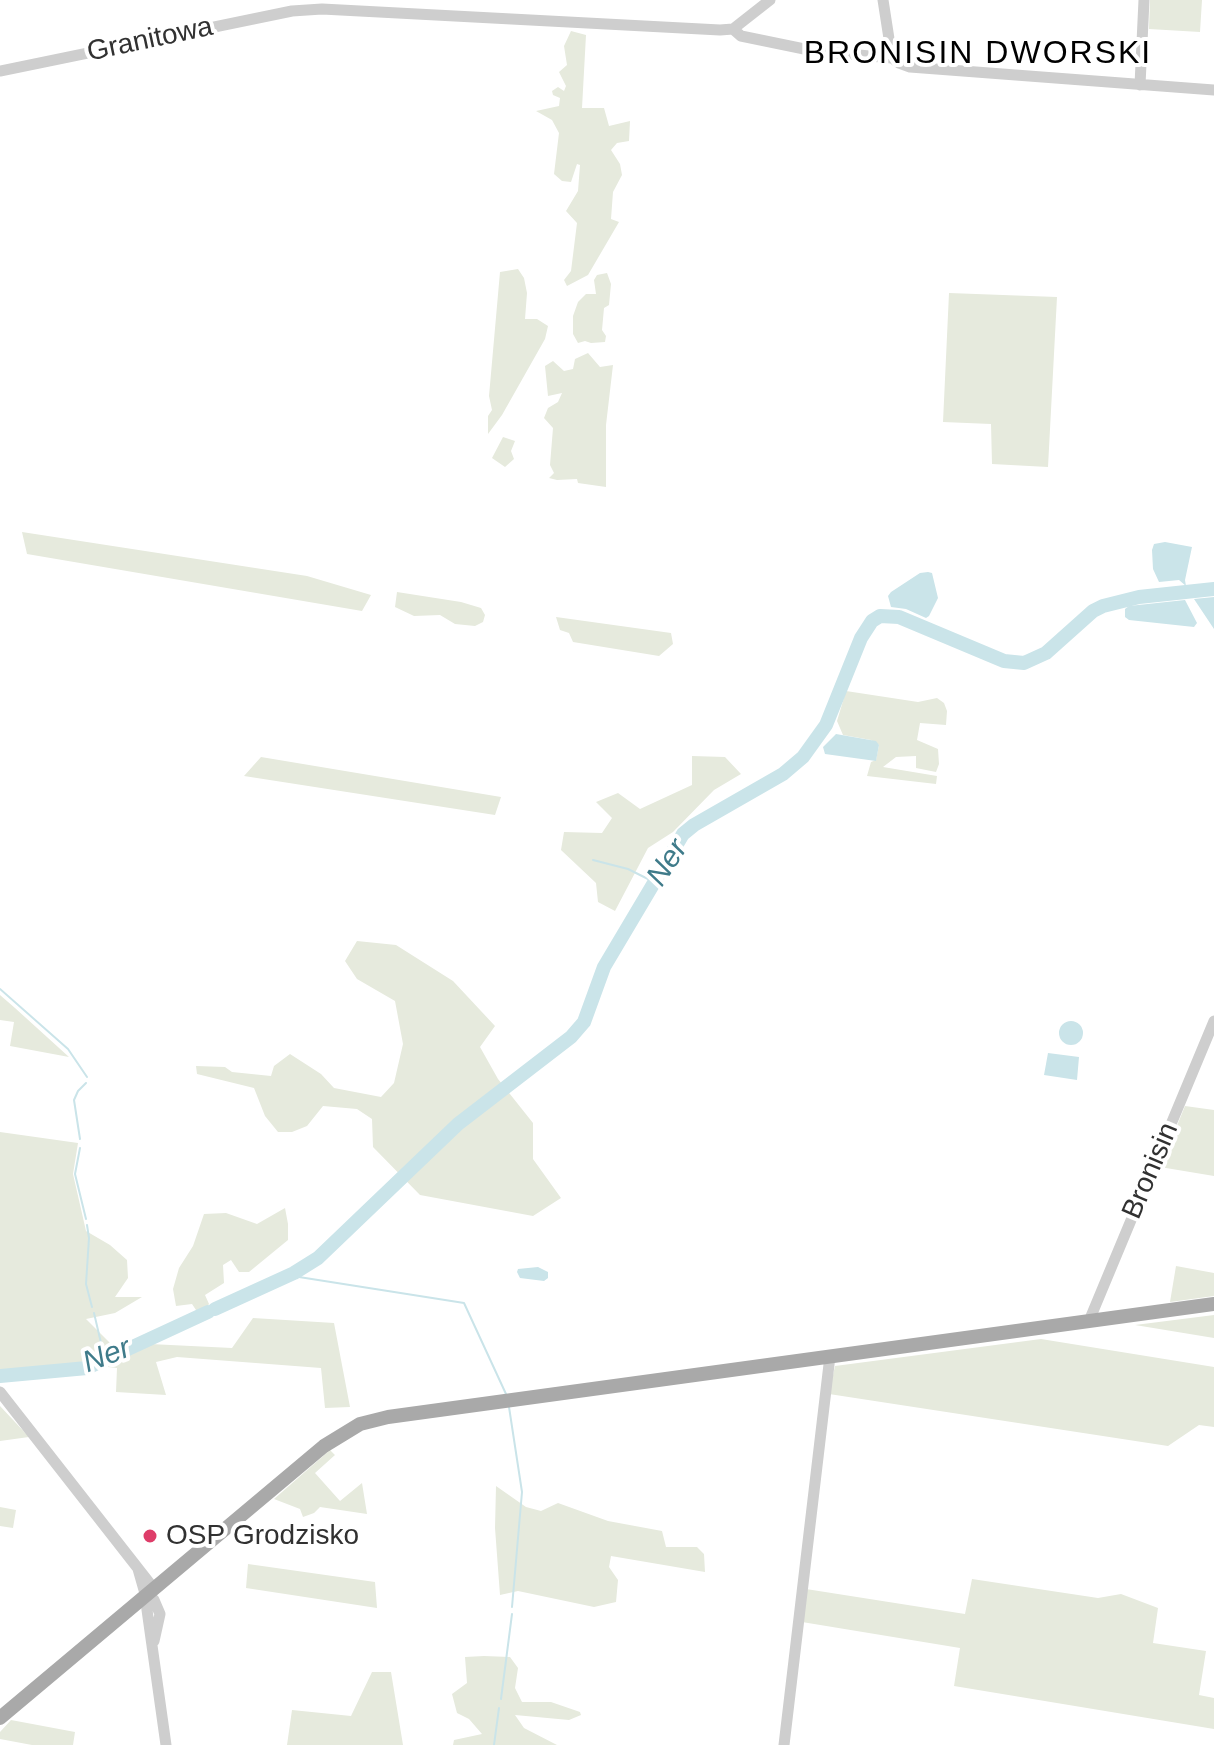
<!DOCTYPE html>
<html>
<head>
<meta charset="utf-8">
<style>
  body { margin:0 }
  canvas { display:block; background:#fff }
</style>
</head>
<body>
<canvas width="1214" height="1745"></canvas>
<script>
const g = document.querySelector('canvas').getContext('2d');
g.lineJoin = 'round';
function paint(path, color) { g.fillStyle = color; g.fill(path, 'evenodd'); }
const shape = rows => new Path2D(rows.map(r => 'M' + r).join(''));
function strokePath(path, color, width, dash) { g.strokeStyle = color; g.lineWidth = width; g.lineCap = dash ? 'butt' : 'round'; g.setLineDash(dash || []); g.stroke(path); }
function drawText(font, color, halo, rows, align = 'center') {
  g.font = font + ' Helvetica,sans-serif'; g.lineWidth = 8; g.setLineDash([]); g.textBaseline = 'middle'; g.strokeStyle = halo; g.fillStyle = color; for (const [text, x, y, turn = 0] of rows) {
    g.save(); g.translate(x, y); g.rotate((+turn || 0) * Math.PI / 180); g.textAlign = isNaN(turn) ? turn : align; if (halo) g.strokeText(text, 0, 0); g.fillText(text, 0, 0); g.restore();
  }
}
paint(shape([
  [1150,0,1202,0,1200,32,1149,29],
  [571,31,586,35,582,108,604,108,609,126,630,121,629,141,617,143,611,150,620,164,622,175,613,192,611,219,619,222,588,275,567,286,564,280,571,271,577,223,566,211,578,191,580,165,577,164,571,182,562,181,554,174,559,133,552,120,536,111,559,106,560,98,553,95,552,91,558,87,564,91,566,86,559,72,567,65,564,46],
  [518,269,524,278,527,293,525,319,537,319,548,326,545,339,502,415,488,434,488,416,492,410,489,396,500,272],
  [607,273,611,284,609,305,604,308,602,330,606,336,605,342,591,343,585,341,578,343,573,334,573,316,578,302,586,294,596,294,594,280,597,275],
  [949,293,1057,297,1048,467,992,464,991,424,943,422],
  [588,353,600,367,613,365,606,425,606,487,578,483,577,479,557,480,549,478,554,473,550,465,553,428,544,418,548,408,558,402,562,393,548,396,545,366,553,361,564,371,573,369,575,359],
  [503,437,515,441,511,451,514,459,505,467,492,458],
  [22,532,307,576,371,595,362,611,27,554],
  [397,592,461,602,481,608,485,615,483,622,475,626,455,624,440,615,414,616,395,607],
  [556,617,671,633,673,644,659,656,573,642,569,633,560,630],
  [846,691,918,702,937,698,944,703,947,711,946,725,920,723,917,740,938,749,939,764,936,772,916,768,916,756,896,757,883,767,937,776,936,784,867,776,871,762,876,760,879,745,871,740,843,735,837,721],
  [692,756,725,757,741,774,714,790,673,832,648,848,615,911,598,902,596,883,561,850,564,832,602,833,612,818,596,802,618,793,640,809,692,785],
  [261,757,501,797,495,815,244,776],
  [357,941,396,945,453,981,495,1026,480,1047,498,1079,533,1123,533,1159,561,1198,533,1216,420,1195,373,1147,372,1119,357,1109,323,1106,307,1126,292,1132,278,1132,265,1116,254,1088,197,1074,196,1066,225,1067,232,1072,271,1076,274,1066,290,1054,321,1074,334,1088,381,1097,394,1083,403,1044,395,1001,357,979,345,961],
  [0,995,15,1008,69,1057,10,1046,14,1022,0,1020],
  [1185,1106,1214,1110,1214,1176,1160,1167],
  [0,1132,78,1143,73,1174,86,1231,110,1245,127,1260,128,1278,115,1297,142,1297,115,1313,86,1319,112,1345,74,1366,0,1373],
  [285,1208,288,1224,288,1240,249,1272,239,1272,231,1260,223,1265,224,1283,205,1295,209,1304,203,1312,198,1313,192,1304,176,1306,173,1289,179,1268,193,1246,204,1214,226,1213,257,1224],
  [1176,1266,1214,1273,1214,1296,1170,1302],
  [1214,1315,1214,1338,1135,1325],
  [253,1318,334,1323,350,1407,325,1408,321,1368,177,1357,156,1362,166,1395,116,1392,117,1368,99,1366,150,1344,232,1348],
  [1041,1339,1214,1367,1214,1427,1199,1425,1168,1446,829,1394,835,1366],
  [0,1406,29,1437,0,1441],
  [330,1450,335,1455,315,1473,340,1501,362,1483,367,1514,320,1507,314,1513,303,1517,300,1509,274,1499],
  [496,1486,526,1507,541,1511,558,1503,608,1521,662,1531,666,1547,697,1547,704,1554,705,1572,611,1556,609,1567,618,1580,616,1602,594,1607,518,1591,500,1595,495,1528],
  [0,1507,16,1510,13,1528,0,1526],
  [248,1564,375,1582,377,1608,246,1588],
  [972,1579,1098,1598,1121,1594,1158,1608,1153,1643,1206,1651,1199,1695,1214,1698,1214,1729,954,1686,960,1648,802,1622,806,1589,965,1614],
  [484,1656,510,1657,518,1668,515,1688,522,1702,551,1702,580,1712,581,1715,569,1720,515,1715,524,1728,557,1745,453,1745,454,1740,482,1734,469,1719,457,1713,452,1694,467,1683,465,1657],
  [372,1672,391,1672,403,1745,287,1745,292,1710,351,1716],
  [11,1720,75,1732,73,1745,32,1745,0,1739,0,1732]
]), '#e6eadd');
paint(shape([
  [1165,542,1192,547,1185,580,1186,586,1179,580,1159,582,1153,569,1152,550,1154,544],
  [928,572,932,573,938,598,929,616,926,618,906,609,891,607,888,596,891,592,920,573],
  [1214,597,1214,629,1194,599],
  [1185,600,1197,623,1194,627,1129,620,1125,617,1125,609,1129,606],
  [836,734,876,741,879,745,876,761,825,754,823,747],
  '1059 1033a12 12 0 1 1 24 0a12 12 0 1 1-24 0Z',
  [1048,1053,1079,1057,1077,1080,1044,1075],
  [538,1267,548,1272,548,1278,544,1281,520,1278,517,1272,518,1269]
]), '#cae4e9');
strokePath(shape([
  [593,860,628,869,654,882],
  [0,989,68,1049,87,1077],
  [80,1139,74,1100,78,1091,86,1083],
  [80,1148,75,1174,86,1219],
  [87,1225,89,1238,86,1284,92,1307],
  [294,1273,299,1277,464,1303,506,1394],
  [94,1313,105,1360],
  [509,1407,522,1492,512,1607],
  [501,1699,512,1614],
  [494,1745,499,1708]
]), '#cae4e9', 2);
strokePath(shape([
  [215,1309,294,1273,318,1258,458,1124,571,1037,584,1022,604,967,683,834,694,825,783,774,803,757,826,725,861,638,872,621,880,616,899,617,1004,661,1024,663,1046,653,1093,611,1103,606,1139,597,1214,589],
  [0,1376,87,1368,208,1312]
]), '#cae4e9', 14);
strokePath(shape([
  [883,0,892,58],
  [733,29,741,36,814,51,892,58,899,63,910,67,1214,90],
  [0,71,292,11,322,9,720,30,733,29,770,0],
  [1140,85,1144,0],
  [1089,1321,1214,1021],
  [0,1392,151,1585,146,1601,147,1610,166,1745],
  [138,1569,144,1590,154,1600,160,1614,154,1641],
  [784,1745,830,1356]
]), '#cecece', 11);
strokePath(shape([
  [0,1718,324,1446,360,1424,388,1417,1214,1304]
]), '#a9a9a9', 14);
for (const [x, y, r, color] of [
  [150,1536,8,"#de3d69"]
]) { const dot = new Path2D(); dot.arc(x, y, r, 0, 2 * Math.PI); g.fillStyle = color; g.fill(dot); strokePath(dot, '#fff', 3); }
drawText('28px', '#313131', '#fff', [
  ["Granitowa",150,40,-12],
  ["Bronisin",1151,1171,-67]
]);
drawText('28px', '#313131', '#fff', [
  ["OSP Grodzisko",166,1536]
], 'left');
drawText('italic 30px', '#3f7b8a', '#fff', [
  ["Ner",668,863,-57],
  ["Ner",107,1356,-21]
]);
g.letterSpacing = '2px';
drawText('32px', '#000', '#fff', [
  ["BRONISIN DWORSKI",978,54]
]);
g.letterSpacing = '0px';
</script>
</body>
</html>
